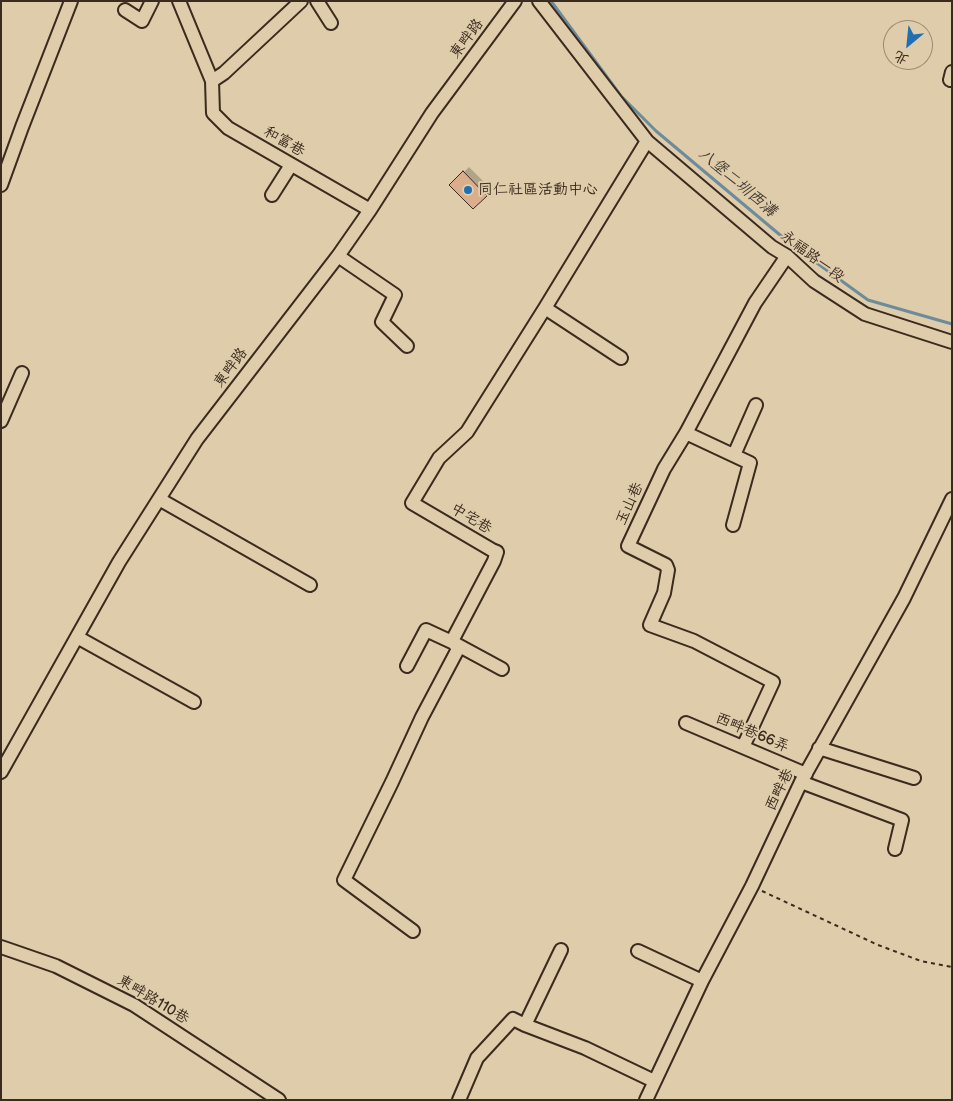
<!DOCTYPE html>
<html>
<head>
<meta charset="utf-8">
<style>
  body { margin:0 }
  #map { position:relative; width:953px; height:1101px; overflow:hidden; background:#deccaa; font-family:"Balsamiq Sans","LXGW WenKai TC",sans-serif }
  canvas { display:block }
  .frame { position:absolute; inset:0; border:2px solid #3b2a1e; pointer-events:none }
  .north { position:absolute; left:883px; top:20px; width:50px; height:50px; box-sizing:border-box; background:#deccaa; border:1px solid #9d8b72; border-radius:50%; rotate:208deg; font-size:14px; font-weight:700; line-height:20px; text-align:center; color:#3b2a1e }
  .north::after { content:''; display:block; margin:auto; width:18px; height:22px; background:#1f6fb2; clip-path:polygon(50% 0,100% 100%,50% 72%,0 100%) }
</style>
</head>
<body>
<div id="map">
<canvas width="953" height="1101"></canvas>
<div class="frame"></div>
<div class="north">北</div>
</div>
<script>
const g = document.querySelector('canvas').getContext('2d');
g.lineJoin = 'round';
function paint(path, color) { g.fillStyle = color; g.fill(path, 'evenodd'); }
const shape = rows => new Path2D(rows.map(r => 'M' + r).join(''));
function strokePath(path, color, width, dash) { g.strokeStyle = color; g.lineWidth = width; g.lineCap = dash ? 'butt' : 'round'; g.setLineDash(dash || []); g.stroke(path); }
function drawText(font, color, halo, rows, align = 'center') {
  g.font = font + ' "Balsamiq Sans","LXGW WenKai TC",sans-serif'; g.lineWidth = 4; g.setLineDash([]); g.textBaseline = 'middle'; g.strokeStyle = halo; g.fillStyle = color; for (const [text, x, y, turn = 0] of rows) {
    g.save(); g.translate(x, y); g.rotate((+turn || 0) * Math.PI / 180); g.textAlign = isNaN(turn) ? turn : align; if (halo) g.strokeText(text, 0, 0); g.fillText(text, 0, 0); g.restore();
  }
}
paint(shape([
  [469,167,491,189,473,207,451,185]
]), '#0003');
strokePath(shape([
  [551,1,621,96,656,131,792,245,868,300,952,324]
]), '#6d8c9b', 3);
const building = shape([
  [463,171,487,196,473,209,449,185,463,171]
]);
paint(building, '#daad8d');
strokePath(building, '#3b2a1e', 1);
const minor = shape([
  [179,1,212,81,213,113,228,128,370,210],
  [317,1,331,23],
  [539,1,647,141,772,247,787,256,814,281,865,314,952,342],
  [125,10,142,21,152,1],
  [952,72,950,80,952,80],
  [212,81,224,73,301,1],
  [1,185,22,127,71,1],
  [272,195,291,165],
  [338,256,395,295,382,322,407,346],
  [545,308,621,358],
  [1,421,22,373],
  [686,433,750,463,733,525],
  [734,455,756,405],
  [159,499,310,585],
  [77,637,194,702],
  [407,666,426,630,454,643,502,669],
  [686,723,806,774],
  [743,747,773,682,694,641,650,625,664,593,668,570,666,565,628,546,664,469,686,433,755,303,787,256],
  [819,748,914,778],
  [1,772,119,562,197,439,338,256,370,210,432,113,515,1],
  [801,782,902,820,895,849],
  [413,931,344,880,392,782,422,717,458,649,454,643,453,639,494,561,497,552,492,550,412,503,439,458,467,432,545,308,647,141],
  [1,947,56,966,134,1005,279,1100],
  [561,950,525,1025,585,1048,654,1081],
  [638,951,702,981],
  [459,1100,477,1058,513,1019,525,1025],
  [646,1100,702,981,752,886,801,782,904,598,952,499]
]);
strokePath(minor, '#3b2a1e', 16);
strokePath(shape([
  [762,891,878,945,921,961,952,967]
]), '#3b2a1e', 2, [4, 4]);
strokePath(minor, '#deccaa', 12);
for (const [x, y, r, color] of [
  [468,190,5,"#1f6fb2"]
]) { const dot = new Path2D(); dot.arc(x, y, r, 0, 2 * Math.PI); g.fillStyle = color; g.fill(dot); strokePath(dot, '#deccaa', 2); }
drawText('15px', '#3b2a1e', '#deccaa', [
  ["東畔路",467,39,-53],
  ["和富巷",284,142,30],
  ["永福路一段",812,257,37],
  ["東畔路",231,368,-53],
  ["玉山巷",630,504,-65],
  ["中宅巷",471,519,31],
  ["西畔巷66弄",752,733,23],
  ["西畔巷",780,790,-64],
  ["東畔路110巷",153,1000,31]
]);
drawText('15px', '#3b2a1e', '#deccaa', [
  ["同仁社區活動中心",478,190]
], 'left');
drawText('italic 16px', '#433a33', '#deccaa', [
  ["八堡二圳西溝",737,183,40]
]);
</script>
</body>
</html>
